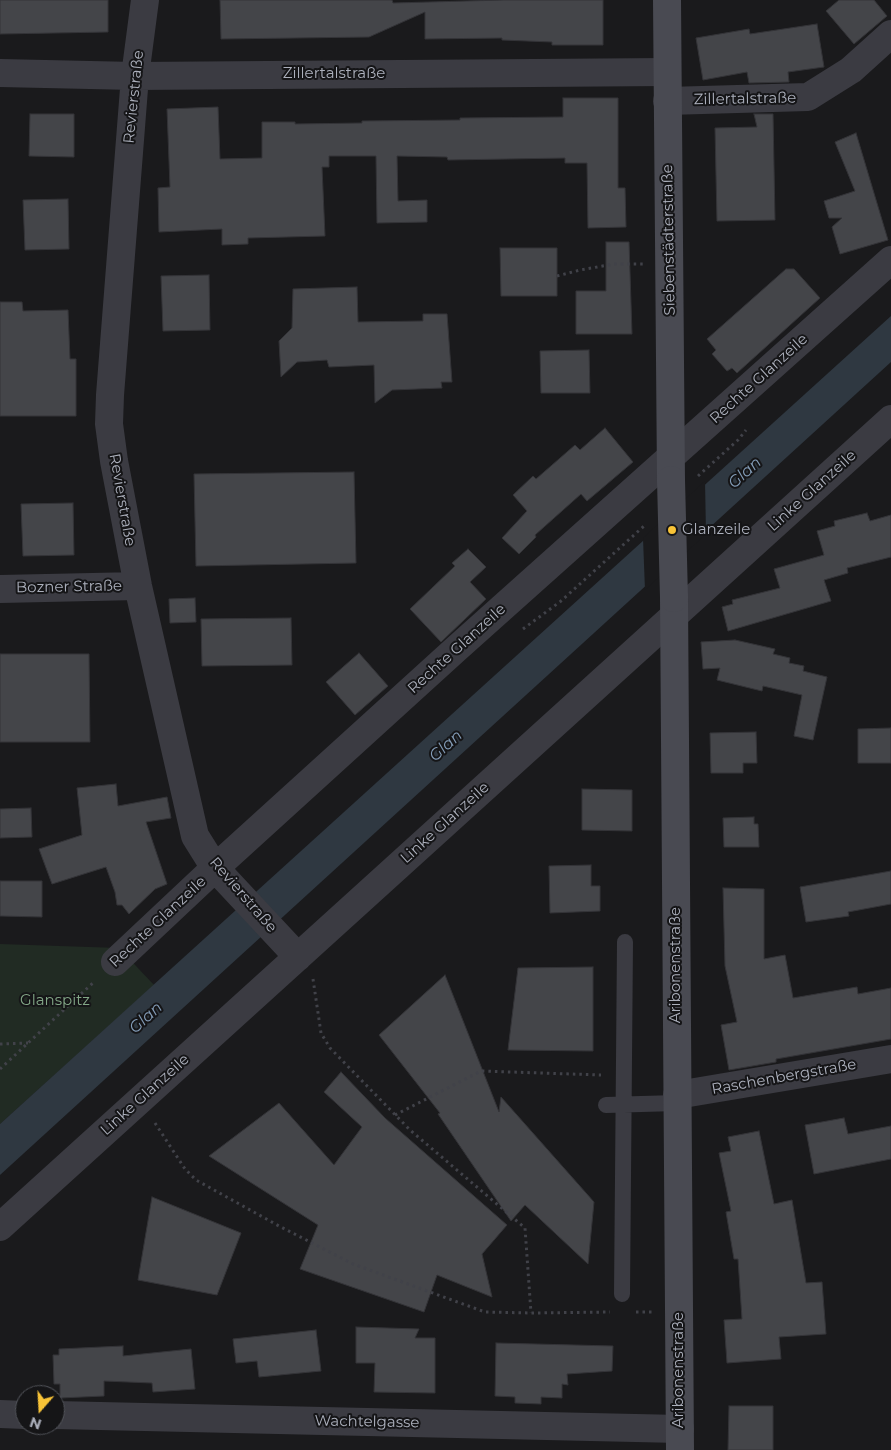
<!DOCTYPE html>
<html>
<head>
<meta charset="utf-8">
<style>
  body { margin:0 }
  #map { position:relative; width:891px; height:1450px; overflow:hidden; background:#1a1a1c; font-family:Montserrat,sans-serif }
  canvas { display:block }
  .north { position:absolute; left:15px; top:1385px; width:50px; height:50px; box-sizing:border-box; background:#151517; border:1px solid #515359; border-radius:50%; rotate:199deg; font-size:14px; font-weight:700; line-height:20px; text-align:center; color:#acb0bc }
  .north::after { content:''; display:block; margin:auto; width:18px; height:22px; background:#f8c337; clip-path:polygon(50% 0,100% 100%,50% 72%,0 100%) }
</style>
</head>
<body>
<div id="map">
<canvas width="891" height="1450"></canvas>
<div class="north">N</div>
</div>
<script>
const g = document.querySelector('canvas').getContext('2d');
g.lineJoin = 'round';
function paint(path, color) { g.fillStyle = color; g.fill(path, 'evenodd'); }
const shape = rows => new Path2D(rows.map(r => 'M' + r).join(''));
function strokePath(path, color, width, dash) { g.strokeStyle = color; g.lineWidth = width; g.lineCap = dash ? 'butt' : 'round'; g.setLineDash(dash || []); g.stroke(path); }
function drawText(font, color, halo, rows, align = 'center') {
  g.font = font + ' Montserrat,sans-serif'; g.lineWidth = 4; g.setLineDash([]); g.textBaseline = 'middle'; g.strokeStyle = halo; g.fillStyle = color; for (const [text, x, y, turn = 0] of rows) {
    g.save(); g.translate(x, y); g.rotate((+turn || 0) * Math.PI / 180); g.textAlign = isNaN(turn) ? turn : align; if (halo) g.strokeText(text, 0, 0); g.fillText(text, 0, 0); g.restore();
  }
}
paint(shape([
  [0,944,119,948,154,985,0,1124]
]), '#212b23');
paint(shape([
  [891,316,891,362,0,1175,0,1124]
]), '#2f3841');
paint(shape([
  [705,481,706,534,645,590,643,538]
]), '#1a1a1c');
const building = shape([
  [0,0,108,0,108,32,0,34,0,0],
  [220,0,392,0,393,3,503,0,603,0,603,45,552,45,552,42,502,40,502,38,425,39,425,12,369,37,221,39,220,0],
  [839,0,874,0,887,16,854,44,826,11,839,0],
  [817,24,824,67,788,72,789,82,749,83,747,72,703,80,696,38,749,29,750,34,817,24],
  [563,98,618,98,618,188,625,188,626,227,588,228,587,163,565,163,565,158,448,160,447,157,397,156,398,201,427,200,427,222,377,223,376,156,329,156,329,167,322,167,325,236,248,238,248,244,222,245,222,229,159,232,158,188,170,187,167,109,218,107,220,159,262,158,262,122,295,122,295,124,362,123,362,121,460,120,460,118,563,117,563,98],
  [30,114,74,114,74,157,29,156,30,114],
  [754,114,773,114,775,220,717,221,715,128,757,127,754,114],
  [856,133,888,240,840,254,832,227,842,218,829,218,824,201,855,191,835,142,856,133],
  [68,199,69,249,25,250,23,200,68,199],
  [606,242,629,242,632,334,576,334,576,291,606,291,606,242],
  [500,248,557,248,557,296,501,296,500,248],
  [786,269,794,269,820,298,737,373,732,368,727,371,712,354,716,350,707,339,786,269],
  [209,275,210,330,163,331,161,276,209,275],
  [357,287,358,322,423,321,423,314,447,314,452,382,441,382,442,388,392,390,375,403,374,365,329,367,327,360,297,362,281,377,279,341,292,328,293,289,357,287],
  [0,302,22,302,23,311,68,310,70,359,76,359,76,416,0,416,0,302],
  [589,350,590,393,541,393,540,351,589,350],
  [605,428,633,462,587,501,581,494,535,535,536,537,519,554,502,538,527,511,513,495,533,476,536,479,575,445,580,450,605,428],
  [354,472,356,563,196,566,194,474,354,472],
  [73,503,74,555,23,556,21,504,73,503],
  [867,513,870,521,891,515,891,557,847,568,848,573,824,580,831,601,728,631,722,607,733,604,732,600,780,588,774,569,824,555,817,531,835,526,834,521,867,513],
  [468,549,486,567,470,582,486,599,441,642,410,609,455,566,452,563,468,549],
  [195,598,196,622,170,623,169,599,195,598],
  [291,618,292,665,202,666,201,619,291,618],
  [735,640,775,649,773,654,790,658,789,663,804,666,803,671,827,677,813,740,794,736,802,695,763,686,762,691,717,680,720,668,703,669,701,642,735,640],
  [359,653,388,686,355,715,326,682,359,653],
  [0,654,89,654,90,742,0,742,0,654],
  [891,728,891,763,858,763,858,729,891,728],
  [756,732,757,763,743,763,743,773,711,773,710,733,756,732],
  [116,784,118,806,167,797,171,818,146,822,167,884,155,889,129,914,122,905,117,905,115,892,106,867,52,884,39,849,82,835,77,788,116,784],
  [582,789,632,790,632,831,582,830,582,789],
  [31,808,32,837,0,838,0,809,31,808],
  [754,817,754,824,758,824,759,847,724,847,723,818,754,817],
  [591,865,591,886,600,886,600,911,550,913,549,866,591,865],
  [891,871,891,904,848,912,849,916,806,922,800,887,891,871],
  [0,881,42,881,42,917,0,916,0,881],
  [723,888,764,889,764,959,785,955,793,998,857,987,858,994,891,988,891,1039,776,1059,776,1062,729,1070,721,1025,737,1022,725,966,723,888],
  [593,967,593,1051,508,1050,518,968,593,967],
  [445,975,499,1112,501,1097,594,1202,588,1264,525,1205,511,1221,438,1114,440,1113,379,1035,445,975],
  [341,1072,385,1118,507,1225,482,1254,492,1297,437,1275,424,1312,300,1269,318,1225,209,1156,279,1103,334,1165,362,1127,324,1092,341,1072],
  [844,1118,848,1134,891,1126,891,1159,814,1174,805,1125,844,1118],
  [759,1131,774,1204,792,1200,806,1283,822,1282,826,1334,779,1337,781,1359,727,1363,724,1320,742,1319,738,1259,734,1259,726,1212,731,1211,719,1153,731,1151,728,1137,759,1131],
  [152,1197,241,1233,217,1295,138,1280,152,1197],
  [356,1327,419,1329,415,1338,435,1338,435,1393,374,1392,375,1363,356,1363,356,1327],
  [316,1330,321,1371,259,1377,257,1361,236,1363,233,1339,316,1330],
  [496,1343,613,1346,612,1371,567,1374,568,1385,562,1384,562,1398,541,1397,541,1404,515,1403,515,1397,495,1396,496,1343],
  [123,1346,123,1356,191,1349,195,1389,153,1392,152,1383,104,1381,104,1396,60,1398,60,1384,54,1384,53,1355,59,1355,59,1349,123,1346],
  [729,1406,773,1406,773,1450,728,1450,729,1406]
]);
paint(building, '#444549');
strokePath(building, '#343438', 1);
strokePath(shape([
  [557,276,580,270,614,264,643,264],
  [698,476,738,440,746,430],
  [523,629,561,601,644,526],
  [313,979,321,1033,330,1048,410,1130,525,1228,531,1313],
  [0,1044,28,1043],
  [0,1069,95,981],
  [395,1115,481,1071,601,1075],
  [155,1123,185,1169,196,1180,279,1226,353,1264,485,1312,531,1313,610,1312],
  [636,1312,653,1312]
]), '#414249', 3, [2.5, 4]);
strokePath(shape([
  [606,1105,677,1103],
  [622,1294,625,942]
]), '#3b3b42', 16);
strokePath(shape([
  [145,0,135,76,110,395,109,424,114,461,138,586,195,836,215,868,298,957],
  [0,73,135,76,667,72],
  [667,101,808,97,851,70,891,34],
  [0,589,138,586],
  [115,962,215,868,456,649,891,260],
  [677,1095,891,1059],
  [0,1227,891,419],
  [0,1414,25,1415],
  [55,1415,680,1429]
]), '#3b3b42', 28);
strokePath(shape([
  [667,0,671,480],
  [674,598,680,1450]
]), '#494a52', 28);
strokePath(shape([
  [671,480,674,598]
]), '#494a52', 28);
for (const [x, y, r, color] of [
  [672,530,5,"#f8c337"]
]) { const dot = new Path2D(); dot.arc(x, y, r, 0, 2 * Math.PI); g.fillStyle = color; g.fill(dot); strokePath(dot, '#151517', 2); }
drawText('15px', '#acb0bc', '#151517', [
  ["Zillertalstraße",334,74],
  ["Revierstraße",134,97,-84],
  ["Zillertalstraße",745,99,-1],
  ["Siebenstädterstraße",669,240,-91],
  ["Rechte Glanzeile",759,379,-42],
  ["Linke Glanzeile",812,491,-42],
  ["Revierstraße",122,500,80],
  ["Bozner Straße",69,587,-1],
  ["Rechte Glanzeile",457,649,-42],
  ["Linke Glanzeile",445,823,-42],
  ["Revierstraße",243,895,49],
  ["Rechte Glanzeile",158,922,-43],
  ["Aribonenstraße",676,965,-90],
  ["Raschenbergstraße",784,1077,-10],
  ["Linke Glanzeile",145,1095,-42],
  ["Aribonenstraße",679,1370,-90],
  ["Wachtelgasse",367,1422,1]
]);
drawText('15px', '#acb0bc', '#151517', [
  ["Glanzeile",682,530]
], 'left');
drawText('15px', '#83a787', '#151517', [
  ["Glanspitz",55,1001]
]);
drawText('italic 16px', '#839cb7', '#151517', [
  ["Glan",745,473,-42],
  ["Glan",446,746,-42],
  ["Glan",146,1018,-42]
]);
</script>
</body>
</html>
